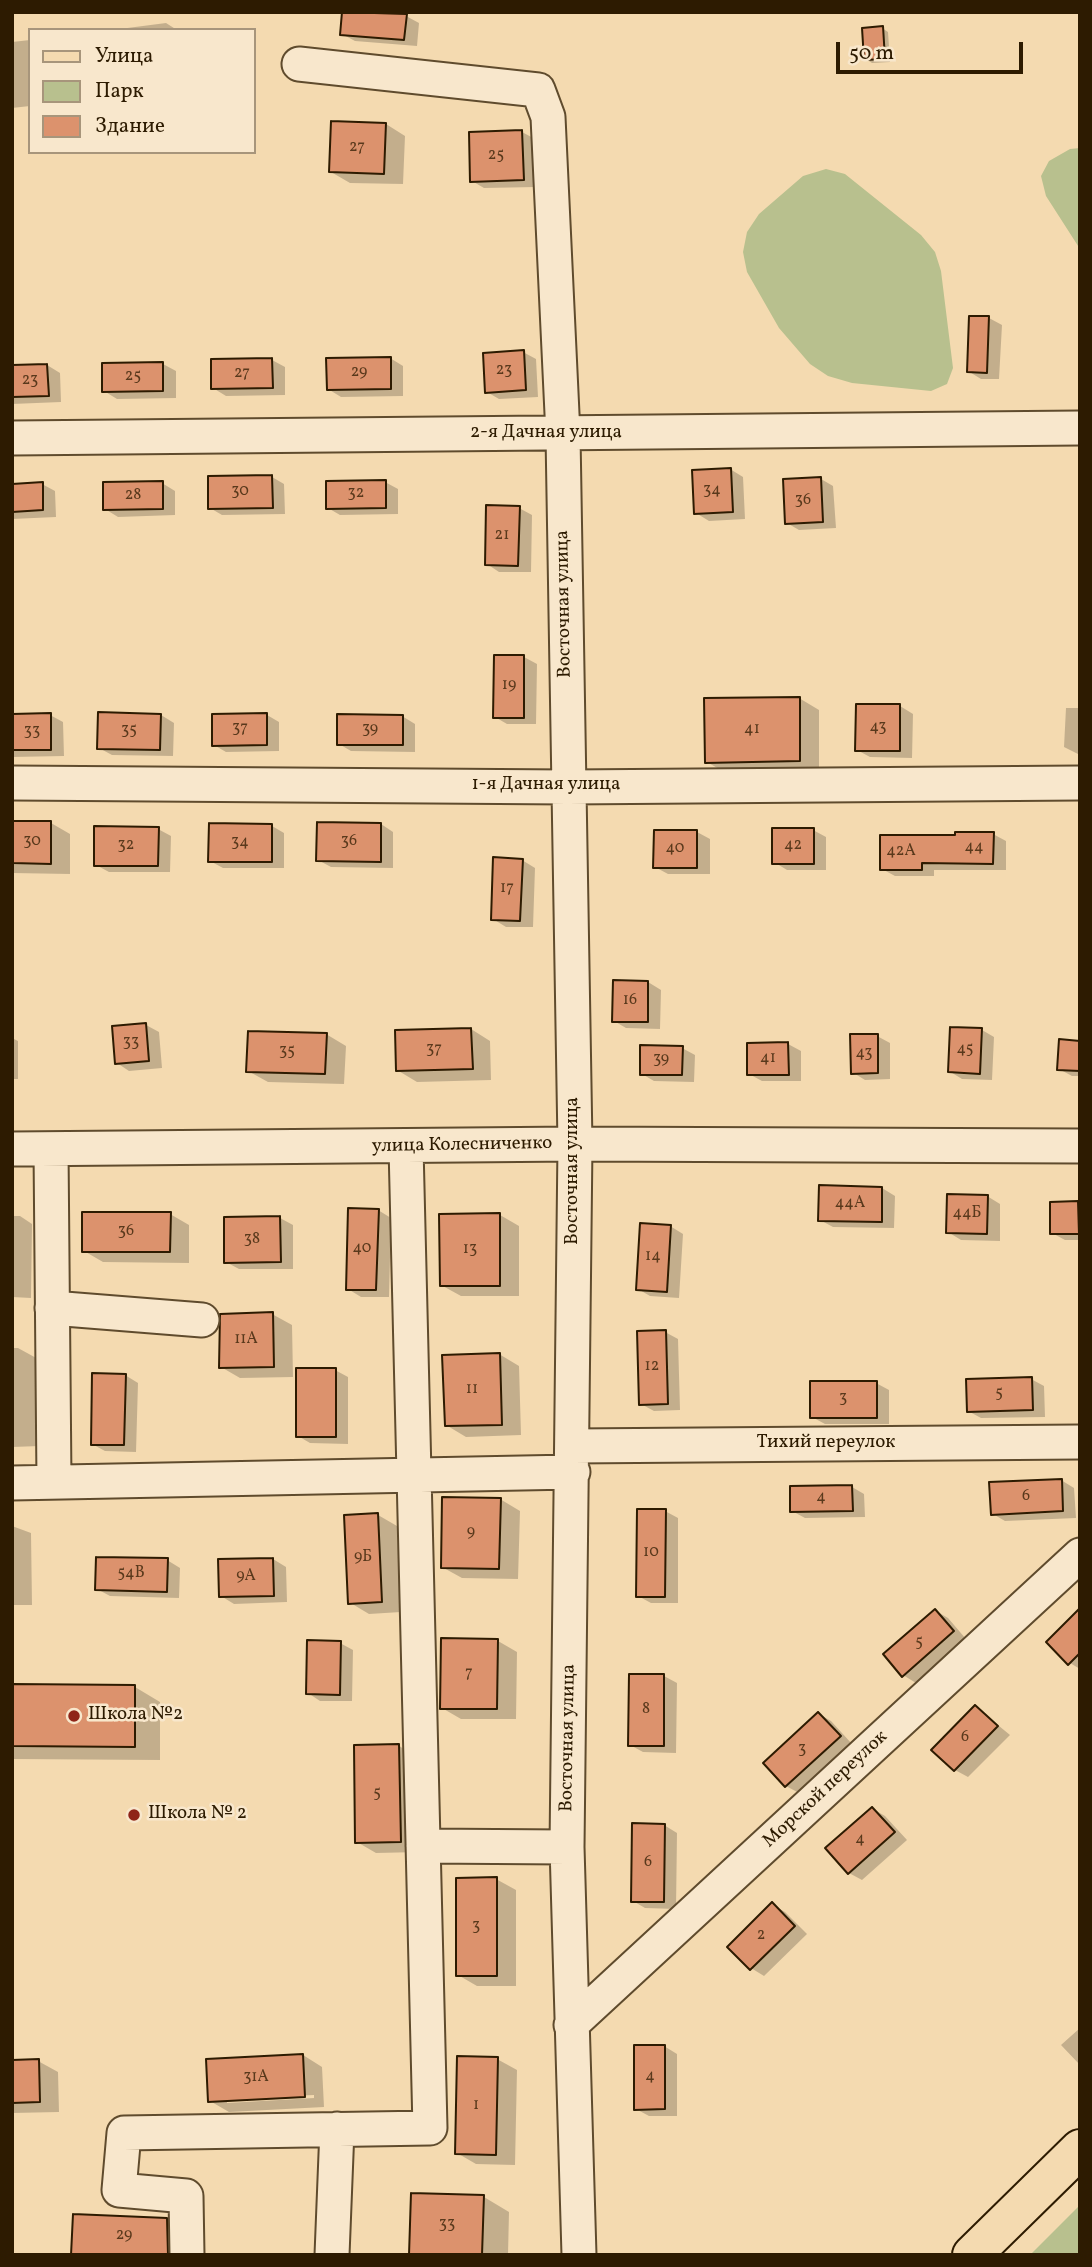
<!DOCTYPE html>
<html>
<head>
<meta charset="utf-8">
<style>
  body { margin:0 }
  #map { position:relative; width:1092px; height:2267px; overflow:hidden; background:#f4dab0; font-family:Vollkorn,serif }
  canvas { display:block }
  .frame { position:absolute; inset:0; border:14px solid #2d1b01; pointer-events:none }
  .legend { position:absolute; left:28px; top:28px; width:228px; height:126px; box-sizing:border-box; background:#f8e7cc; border:2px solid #a7957b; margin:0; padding:9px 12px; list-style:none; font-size:21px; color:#2d1b01 }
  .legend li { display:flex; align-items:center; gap:14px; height:35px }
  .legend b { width:35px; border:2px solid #a7957b }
  .scale { position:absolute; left:836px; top:42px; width:187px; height:32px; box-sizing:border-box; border:4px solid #2d1b01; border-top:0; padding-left:9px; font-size:21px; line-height:24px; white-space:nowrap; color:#2d1b01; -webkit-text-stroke:5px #f8e7cc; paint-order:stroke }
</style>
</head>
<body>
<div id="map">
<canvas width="1092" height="2267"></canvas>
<div class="frame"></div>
<ul class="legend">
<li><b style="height:9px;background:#f4dab0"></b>Улица</li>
<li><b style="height:19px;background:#b8c08e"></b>Парк</li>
<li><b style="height:19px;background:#dc926d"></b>Здание</li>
</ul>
<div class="scale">50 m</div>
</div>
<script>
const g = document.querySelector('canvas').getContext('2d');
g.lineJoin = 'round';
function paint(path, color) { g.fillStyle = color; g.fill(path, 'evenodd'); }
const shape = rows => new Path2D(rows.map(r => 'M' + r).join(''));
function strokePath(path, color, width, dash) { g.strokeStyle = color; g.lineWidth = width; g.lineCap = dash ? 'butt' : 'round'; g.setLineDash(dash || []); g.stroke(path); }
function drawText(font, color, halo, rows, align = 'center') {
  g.font = font + ' Vollkorn,serif'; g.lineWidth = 5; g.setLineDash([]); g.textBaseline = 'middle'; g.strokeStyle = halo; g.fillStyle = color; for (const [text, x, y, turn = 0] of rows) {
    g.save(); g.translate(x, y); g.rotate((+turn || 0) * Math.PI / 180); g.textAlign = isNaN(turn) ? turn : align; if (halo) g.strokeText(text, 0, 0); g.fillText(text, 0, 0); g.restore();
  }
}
paint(shape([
  [1080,148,1080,249,1046,196,1041,176,1049,161,1070,149],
  [826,169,845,174,921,235,935,252,941,271,953,368,947,384,931,391,852,383,828,376,810,364,779,328,747,272,743,252,747,232,759,214,803,176],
  [1080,2205,1080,2255,1030,2255]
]), '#b8c08e');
paint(shape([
  [344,12,406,16,419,23,417,46,355,41,342,34],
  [166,23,177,30,112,30],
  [882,28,888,32,890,62,872,63,866,59],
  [30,40,30,106,12,108,12,42],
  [386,124,405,136,403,184,350,183,331,172],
  [522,132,535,139,536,187,484,188,472,181],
  [989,318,1002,325,999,379,981,379,968,371],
  [523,352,536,359,538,397,499,399,487,392],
  [390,358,403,366,403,396,341,397,328,389],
  [272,360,285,367,285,395,226,396,213,388],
  [163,364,176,371,176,398,117,399,104,391],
  [47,365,60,373,61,402,12,404,12,367],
  [730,469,743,477,745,519,709,521,696,513],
  [272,477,284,484,285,514,222,515,210,508],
  [821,479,833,486,836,528,799,530,787,523],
  [385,482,398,489,398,514,340,515,328,508],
  [162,483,175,491,175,515,118,517,105,509],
  [42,484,55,491,56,517,12,519,12,485],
  [519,508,532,515,531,572,499,572,487,564],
  [524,657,537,664,536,724,507,724,495,717],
  [799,698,819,710,819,771,726,773,707,762],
  [858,706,900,706,913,714,912,758,870,757,857,750],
  [1066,708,1080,708,1080,755,1064,747],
  [50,715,63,722,64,756,12,757,12,716],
  [161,715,174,723,173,756,112,755,99,748],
  [267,715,279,722,279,751,226,752,214,745],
  [402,716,415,724,415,752,351,751,339,744],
  [12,822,51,823,70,834,70,874,12,873],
  [381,824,393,832,393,868,331,867,318,860],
  [272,826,284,833,284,868,223,868,210,861],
  [158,829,171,836,170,872,109,872,96,865],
  [813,830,826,837,826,870,787,870,774,862],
  [697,832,710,839,710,874,668,874,655,867],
  [993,834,1006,841,1006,870,934,870,934,876,895,876,882,869,882,837],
  [522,860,535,868,533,927,506,927,493,919],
  [648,982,661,990,660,1029,626,1028,614,1021],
  [146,1025,159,1032,162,1068,129,1071,117,1063],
  [471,1029,490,1041,491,1080,417,1082,397,1070],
  [982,1030,994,1037,992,1080,962,1079,949,1071],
  [326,1034,346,1046,344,1084,268,1082,248,1071],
  [877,1036,890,1043,890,1079,865,1080,852,1072],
  [12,1038,18,1041,18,1079,12,1079],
  [1080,1042,1080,1076,1072,1076,1059,1069],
  [788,1044,801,1051,801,1081,762,1081,749,1074],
  [682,1048,695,1055,694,1082,654,1081,642,1074],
  [882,1188,895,1196,894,1228,833,1227,820,1220],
  [987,1196,1000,1204,1000,1241,961,1240,948,1232],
  [1078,1203,1080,1240,1065,1240,1052,1233],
  [378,1210,391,1218,389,1297,361,1297,348,1289],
  [170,1214,189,1225,189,1263,103,1262,84,1251],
  [500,1215,519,1226,519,1296,461,1296,441,1285],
  [12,1216,20,1216,32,1224,31,1298,12,1297],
  [280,1218,293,1225,293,1269,239,1269,226,1262],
  [670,1226,683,1234,679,1298,650,1296,638,1289],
  [272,1314,292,1325,293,1377,240,1378,221,1367],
  [665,1332,678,1339,680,1410,654,1411,641,1404],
  [12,1348,18,1348,38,1359,40,1446,12,1447],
  [499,1354,519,1366,521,1435,466,1437,446,1425],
  [335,1370,348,1377,348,1444,310,1443,298,1436],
  [125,1375,138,1383,136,1452,105,1451,92,1444],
  [1031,1379,1044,1386,1045,1417,981,1418,968,1411],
  [876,1383,889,1390,889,1424,825,1424,812,1417],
  [1061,1480,1074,1488,1076,1518,1005,1521,993,1514],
  [852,1487,864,1494,865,1517,805,1518,792,1511],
  [500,1499,520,1511,518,1579,462,1578,442,1567],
  [665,1511,678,1518,678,1603,651,1603,638,1596],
  [378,1515,397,1526,401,1612,369,1614,349,1602],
  [12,1526,31,1533,32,1605,12,1605],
  [273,1559,286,1567,287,1602,234,1604,221,1596],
  [167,1560,180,1568,179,1598,110,1596,97,1589],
  [1080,1610,1080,1669,1070,1663],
  [936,1611,948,1618,966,1639,916,1683,903,1675],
  [498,1641,517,1652,516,1719,461,1719,442,1708],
  [340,1643,353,1650,352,1701,320,1701,308,1693],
  [630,1676,664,1676,677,1683,676,1753,643,1752,630,1745],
  [12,1686,135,1687,160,1702,160,1760,12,1759],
  [976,1707,1010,1735,968,1777,955,1770],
  [819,1714,831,1721,852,1744,799,1793,786,1786],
  [399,1746,418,1757,420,1852,376,1853,357,1842],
  [873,1809,885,1816,907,1840,862,1880,849,1873],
  [664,1825,677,1833,676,1909,645,1908,633,1901],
  [496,1879,516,1890,516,1986,477,1986,458,1975],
  [773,1905,785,1912,807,1934,764,1976,751,1968],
  [1080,2028,1080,2065,1061,2045],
  [664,2046,677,2054,677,2116,649,2116,636,2109],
  [303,2055,322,2067,324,2107,229,2112,210,2101],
  [314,2095,314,2098,227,2103,227,2099],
  [497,2059,517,2070,515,2165,476,2164,457,2153],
  [38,2061,58,2072,59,2112,12,2113,12,2062],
  [484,2197,509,2212,508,2255,411,2255],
  [167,2219,186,2231,188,2255,72,2255]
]), '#0003');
const building = shape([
  [342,12,407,14,404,40,340,35,342,12],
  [883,26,885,59,864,60,862,28,883,26],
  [331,121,386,123,384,174,329,172,331,121],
  [522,130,524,180,470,182,469,132,522,130],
  [969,316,989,316,987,373,967,372,969,316],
  [524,350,526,390,485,393,483,353,524,350],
  [391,357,391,389,327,390,326,358,391,357],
  [272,358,273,388,211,389,211,359,272,358],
  [163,362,163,391,102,392,102,363,163,362],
  [47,364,49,396,12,397,12,365,47,364],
  [731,468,733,512,694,514,692,470,731,468],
  [272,475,273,508,208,509,208,476,272,475],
  [821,477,823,522,785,524,783,479,821,477],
  [386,480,386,508,326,509,326,481,386,480],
  [163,481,163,509,103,510,103,482,163,481],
  [43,482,43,510,12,512,12,484,43,482],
  [486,505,520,506,518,566,485,565,486,505],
  [494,655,524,655,524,718,493,718,494,655],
  [800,697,800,761,705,763,704,698,800,697],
  [856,704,900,704,900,751,855,751,856,704],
  [98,712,161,714,160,750,97,749,98,712],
  [51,713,51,750,12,750,12,714,51,713],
  [267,713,267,745,212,746,212,714,267,713],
  [337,714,403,715,403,745,337,745,337,714],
  [12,821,51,821,51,864,12,863,12,821],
  [317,822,381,823,381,862,316,861,317,822],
  [209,823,272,824,272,862,208,862,209,823],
  [94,826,159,827,158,866,94,866,94,826],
  [772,828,814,828,814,864,772,864,772,828],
  [654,830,697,830,697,868,653,868,654,830],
  [955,832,994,832,993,864,922,863,922,870,880,870,880,835,955,835,955,832],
  [493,857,523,859,520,921,491,920,493,857],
  [613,980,648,981,648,1022,612,1022,613,980],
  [146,1023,149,1061,115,1064,112,1026,146,1023],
  [950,1027,982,1028,980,1074,948,1072,950,1027],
  [471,1028,473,1069,396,1071,395,1030,471,1028],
  [248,1031,327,1033,325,1074,246,1072,248,1031],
  [850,1034,878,1034,878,1073,851,1074,850,1034],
  [1059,1039,1080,1041,1080,1071,1057,1070,1059,1039],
  [788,1042,789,1075,747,1075,747,1043,788,1042],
  [640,1045,683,1046,682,1075,640,1075,640,1045],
  [819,1185,882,1187,882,1222,818,1221,819,1185],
  [947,1194,988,1195,987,1234,946,1233,947,1194],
  [1078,1201,1079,1234,1050,1234,1050,1202,1078,1201],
  [348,1208,379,1209,376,1290,346,1290,348,1208],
  [82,1212,171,1212,170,1252,82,1252,82,1212],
  [500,1213,500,1286,440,1286,439,1214,500,1213],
  [280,1216,281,1262,224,1263,224,1217,280,1216],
  [640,1223,671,1225,667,1292,636,1290,640,1223],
  [273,1312,274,1367,219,1368,220,1314,273,1312],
  [666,1330,668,1404,639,1405,637,1331,666,1330],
  [500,1353,502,1425,445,1426,442,1355,500,1353],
  [296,1368,336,1368,336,1437,296,1437,296,1368],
  [92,1373,126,1374,124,1445,91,1445,92,1373],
  [1032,1377,1033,1410,967,1412,966,1379,1032,1377],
  [810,1381,877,1381,877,1418,810,1418,810,1381],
  [1062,1479,1063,1511,991,1515,989,1482,1062,1479],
  [852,1485,853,1511,790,1512,790,1486,852,1485],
  [442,1497,501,1498,499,1569,441,1568,442,1497],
  [637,1509,666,1509,665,1597,636,1597,637,1509],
  [378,1513,382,1602,348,1604,344,1515,378,1513],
  [96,1557,168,1558,167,1592,95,1590,96,1557],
  [273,1558,274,1596,219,1597,218,1559,273,1558],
  [1080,1608,1080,1653,1068,1665,1046,1642,1080,1608],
  [935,1609,954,1631,902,1677,883,1654,935,1609],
  [441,1638,498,1639,497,1709,440,1709,441,1638],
  [307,1640,341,1641,340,1695,306,1694,307,1640],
  [629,1674,664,1674,664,1746,628,1746,629,1674],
  [12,1684,135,1685,135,1747,12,1746,12,1684],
  [975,1705,998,1726,954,1771,931,1750,975,1705],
  [818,1712,841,1736,785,1787,763,1763,818,1712],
  [399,1744,401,1842,355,1843,354,1745,399,1744],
  [872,1807,895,1832,848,1874,825,1848,872,1807],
  [632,1823,665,1824,664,1902,631,1902,632,1823],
  [497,1877,497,1976,456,1976,456,1878,497,1877],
  [772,1902,795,1926,750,1970,727,1947,772,1902],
  [634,2045,665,2045,665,2109,634,2110,634,2045],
  [303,2054,305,2097,208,2102,206,2059,303,2054],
  [457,2056,498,2057,496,2155,455,2154,457,2056],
  [39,2059,40,2102,12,2103,12,2060,39,2059],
  [411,2193,484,2195,482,2255,409,2255,411,2193],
  [73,2214,167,2218,168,2255,71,2255,73,2214]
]);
paint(building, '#dc926d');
strokePath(building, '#2d1b01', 2);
const minor = shape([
  [299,64,538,90,548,117,563,435,575,1144,567,1847,579,2255],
  [12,438,1080,428],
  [12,783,568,787,1080,783],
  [12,1149,575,1144,1080,1146],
  [51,1149,54,1482],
  [52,1308,202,1320],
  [573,1446,1080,1442],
  [12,1483,573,1472],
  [423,1846,567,1847],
  [571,2025,1080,1555],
  [187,2255,186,2196,119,2190,124,2133,430,2128,406,1147],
  [332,2255,337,2129]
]);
const major = shape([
  [972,2255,1080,2149]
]);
strokePath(minor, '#5f4b2d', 37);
strokePath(major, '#2d1b01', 42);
strokePath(minor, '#f8e7cc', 33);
strokePath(major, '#f4dab0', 38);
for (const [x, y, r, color] of [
  [74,1716,7,"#8f2418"],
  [134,1815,7,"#8f2418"]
]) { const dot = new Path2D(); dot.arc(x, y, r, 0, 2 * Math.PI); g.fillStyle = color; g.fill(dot); strokePath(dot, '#f8e7cc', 2.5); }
drawText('16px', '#59391c', null, [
  ["27",357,148],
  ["25",496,156],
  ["23",504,371],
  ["29",359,373],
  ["27",242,374],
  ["25",133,377],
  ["23",30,381],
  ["34",712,491],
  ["30",240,492],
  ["32",356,494],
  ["28",133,496],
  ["36",803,501],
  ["21",502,536],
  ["19",509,686],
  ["43",878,728],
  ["37",240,729],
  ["39",370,730],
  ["41",752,730],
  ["35",129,731],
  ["33",32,732],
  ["30",32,842],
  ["36",349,842],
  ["34",240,843],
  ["32",126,846],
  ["42",793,846],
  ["44",974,848],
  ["40",675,849],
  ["42А",901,852],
  ["17",507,889],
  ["16",630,1001],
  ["33",131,1043],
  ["37",434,1050],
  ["45",965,1050],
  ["35",287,1052],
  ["43",864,1054],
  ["41",768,1059],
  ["39",661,1060],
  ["44А",850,1204],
  ["44Б",967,1214],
  ["36",126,1232],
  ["38",252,1240],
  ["40",362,1249],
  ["13",470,1250],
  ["14",653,1257],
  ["11А",246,1340],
  ["12",652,1367],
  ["11",472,1390],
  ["5",999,1394],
  ["3",843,1399],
  ["6",1026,1497],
  ["4",821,1498],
  ["9",471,1533],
  ["10",651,1553],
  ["9Б",363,1558],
  ["54В",131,1574],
  ["9А",246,1577],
  ["5",919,1643],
  ["7",469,1674],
  ["8",646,1710],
  ["6",965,1738],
  ["3",802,1750],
  ["5",377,1794],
  ["4",860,1840],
  ["6",648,1863],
  ["3",476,1927],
  ["2",761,1936],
  ["4",650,2077],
  ["31А",256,2078],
  ["1",476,2106],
  ["33",447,2225],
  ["29",124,2236]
]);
drawText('19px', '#2d1b01', '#f8e7cc', [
  ["2-я Дачная улица",546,434],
  ["Восточная улица",565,604,-91],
  ["1-я Дачная улица",546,786],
  ["улица Колесниченко",462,1146,-1],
  ["Восточная улица",574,1171,-90],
  ["Тихий переулок",826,1444],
  ["Восточная улица",569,1738,-89],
  ["Морской переулок",826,1790,-43]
]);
drawText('19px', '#2d1b01', '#f8e7cc', [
  ["Школа №2",88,1716],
  ["Школа № 2",148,1815]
], 'left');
</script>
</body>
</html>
